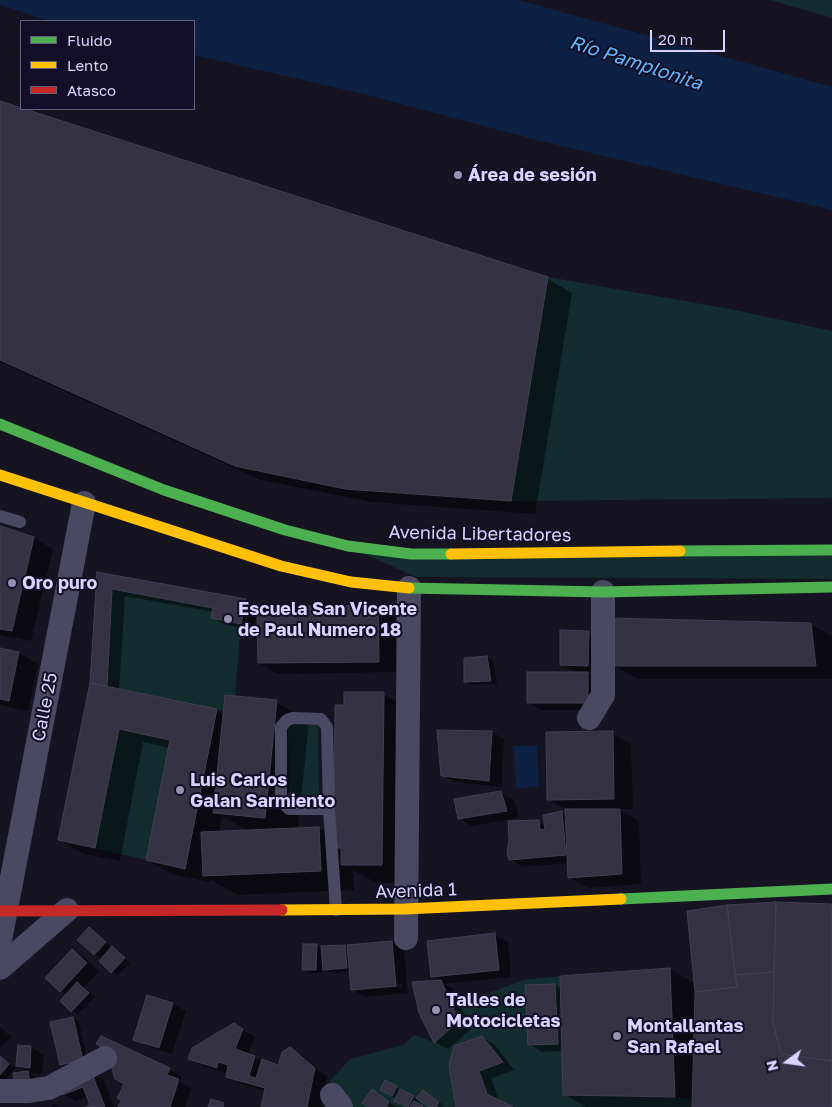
<!DOCTYPE html>
<html>
<head>
<meta charset="utf-8">
<style>
  body { margin:0 }
  #map { position:relative; width:832px; height:1107px; overflow:hidden; background:#161421; font-family:"Golos Text",sans-serif }
  canvas { display:block }
  .legend { position:absolute; left:20px; top:20px; width:175px; height:90px; box-sizing:border-box; background:#130f26; border:1px solid #625e7d; margin:0; padding:6px 9px; list-style:none; font-size:15px; color:#d9d4ff }
  .legend li { display:flex; align-items:center; gap:10px; height:25px }
  .legend b { width:25px; border:1px solid #625e7d }
  .north { position:absolute; left:762px; top:1037px; width:50px; height:50px; -webkit-text-stroke:4px #130f26; paint-order:stroke; rotate:256deg; font-size:14px; font-weight:700; line-height:20px; text-align:center; color:#d9d4ff }
  .north::after { content:''; display:block; margin:auto; width:18px; height:22px; background:#d9d4ff; clip-path:polygon(50% 0,100% 100%,50% 72%,0 100%) }
  .scale { position:absolute; left:650px; top:30px; width:75px; height:22px; box-sizing:border-box; border:2px solid #d9d4ff; border-top:0; padding-left:6px; font-size:15px; line-height:18px; white-space:nowrap; color:#d9d4ff; -webkit-text-stroke:4px #130f26; paint-order:stroke }
</style>
</head>
<body>
<div id="map">
<canvas width="832" height="1107"></canvas>
<ul class="legend">
<li><b style="height:6px;background:#4caf50"></b>Fluido</li>
<li><b style="height:6px;background:#ffc107"></b>Lento</li>
<li><b style="height:6px;background:#c62828"></b>Atasco</li>
</ul>
<div class="north">N</div>
<div class="scale">20 m</div>
</div>
<script>
const g = document.querySelector('canvas').getContext('2d');
g.lineJoin = 'round';
function paint(path, color) { g.fillStyle = color; g.fill(path, 'evenodd'); }
const shape = rows => new Path2D(rows.map(r => 'M' + r).join(''));
function strokePath(path, color, width, dash) { g.strokeStyle = color; g.lineWidth = width; g.lineCap = dash ? 'butt' : 'round'; g.setLineDash(dash || []); g.stroke(path); }
function drawText(font, color, halo, rows, align = 'center') {
  g.font = font + ' "Golos Text",sans-serif'; g.lineWidth = 4; g.setLineDash([]); g.textBaseline = 'middle'; g.strokeStyle = halo; g.fillStyle = color; for (const [text, x, y, turn = 0] of rows) {
    g.save(); g.translate(x, y); g.rotate((+turn || 0) * Math.PI / 180); g.textAlign = isNaN(turn) ? turn : align; if (halo) g.strokeText(text, 0, 0); g.fillText(text, 0, 0); g.restore();
  }
}
paint(shape([
  [770,0,832,0,832,18],
  [548,277,730,309,832,331,832,498,511,501],
  [351,548,832,556,832,579,416,577],
  [112,589,213,608,212,618,241,624,235,696,225,695,224,711,107,686],
  [288,725,318,725,319,798,289,798],
  [119,729,170,740,146,860,95,848],
  [560,976,563,1095,675,1097,693,1099,692,1107,352,1107,330,1081,350,1059,403,1045,414,1035,434,1042,458,1022,452,1007,523,980]
]), '#132c2d');
paint(shape([
  [0,0,519,0,832,87,832,210,536,140,364,94,194,55,194,21,50,21,0,5],
  [537,745,539,787,516,788,514,746]
]), '#0d2144');
paint(shape([
  [0,102,548,279,572,293,535,514,371,502,261,480,0,362],
  [0,528,34,538,53,549,31,641,0,635],
  [98,573,246,600,259,608,377,606,396,617,397,672,278,674,259,663,257,613,254,631,226,625,213,618,214,612,125,596,119,690,216,710,225,715,276,702,309,721,298,829,319,828,335,837,345,707,383,694,417,713,415,883,376,883,353,870,354,890,237,895,210,879,209,882,172,874,147,860,170,748,143,742,120,861,84,854,60,840,91,684],
  [222,816,248,831,219,832],
  [811,624,832,636,832,679,638,679,613,665],
  [588,632,601,640,600,672,586,672,600,680,601,710,541,710,528,702,576,673,561,664],
  [0,649,19,653,38,664,28,711,0,705],
  [487,657,493,661,497,684,472,685,466,681],
  [492,732,504,739,502,787,455,782,442,775],
  [612,733,631,744,633,809,618,809,639,821,641,884,588,888,569,877,569,863,523,867,510,859,538,822,546,826,562,813,567,815,566,810,548,799],
  [501,793,514,800,519,818,472,826,459,818],
  [776,903,832,906,832,1107,586,1107,564,1094,563,1051,542,1052,529,1044,555,985,561,989,561,977,670,969,696,984],
  [89,928,130,963,118,975,112,972,102,959,94,954],
  [495,935,508,942,511,977,445,984,453,989,471,1029,448,1049,435,1042,440,981,432,977],
  [391,942,404,950,408,993,365,997,352,989,350,971,331,973,324,969,324,960,322,960,322,973,309,973,303,969,316,945,323,949],
  [402,984,402,987,362,990,362,988],
  [72,950,85,958,99,971,84,987,95,997,78,1014,72,1011,67,995,47,978],
  [148,996,173,1004,186,1011,172,1054,147,1046,135,1039],
  [73,1018,79,1022,88,1063,67,1068,61,1064],
  [234,1025,255,1037,248,1055,278,1067,290,1049,303,1056,327,1077,321,1107,263,1107,265,1091,240,1083,227,1076,228,1074,202,1066,190,1058],
  [0,1027,11,1037,0,1048],
  [482,1037,495,1045,514,1070,491,1078,499,1101,510,1107,458,1107],
  [19,1046,31,1047,44,1055,42,1074,29,1073,34,1076,36,1091,14,1074,29,1072,17,1066],
  [0,1056,15,1068,3,1083,0,1081],
  [169,1069,182,1077,180,1082,191,1088,185,1107,119,1107,123,1100,125,1084],
  [91,1072,104,1080,114,1107,89,1107,92,1106,88,1097,76,1101,63,1094],
  [396,1087,417,1099,423,1091,445,1106,431,1107,420,1099,417,1104,422,1107,408,1107,387,1093],
  [378,1095,393,1105,400,1107,371,1107],
  [55,1104,60,1107,51,1107]
]), '#0007');
const building = shape([
  [0,101,548,277,511,501,345,489,235,466,0,360,0,101],
  [0,526,34,537,12,631,0,629,0,526],
  [97,572,246,599,241,624,211,618,213,608,112,589,107,686,90,683,97,572],
  [378,605,379,662,258,663,257,607,378,605],
  [610,618,811,623,816,666,612,666,610,618],
  [560,630,589,631,588,666,560,665,560,630],
  [0,648,19,652,9,701,0,699,0,648],
  [487,656,491,681,464,682,464,658,487,656],
  [527,672,588,672,588,703,527,703,527,672],
  [90,683,217,709,185,869,146,860,170,740,119,729,95,848,58,840,90,683],
  [344,692,384,692,382,865,341,865,341,848,334,848,335,705,344,705,344,692],
  [225,695,277,700,265,818,213,813,225,695],
  [437,730,492,731,489,781,441,776,437,730],
  [613,731,614,799,547,800,546,732,613,731],
  [501,791,507,811,458,819,454,799,501,791],
  [565,809,620,809,622,874,568,878,565,809],
  [562,811,566,855,509,860,507,853,509,840,508,821,539,820,540,830,545,829,543,815,562,811],
  [319,827,321,871,203,876,201,832,319,827],
  [776,902,832,904,832,1061,781,1054,773,1023,776,902],
  [776,902,774,972,735,975,727,905,776,902],
  [727,905,737,987,695,992,687,911,727,905],
  [89,927,106,942,94,955,77,940,89,927],
  [495,933,499,970,431,977,427,941,495,933],
  [392,941,396,986,351,990,347,945,392,941],
  [303,944,317,944,316,970,302,970,303,944],
  [345,945,347,968,323,970,321,946,345,945],
  [112,946,125,958,111,973,99,961,112,946],
  [72,949,87,963,60,992,45,978,72,949],
  [670,968,675,1097,563,1095,560,976,670,968],
  [774,972,773,1023,781,1054,832,1061,832,1107,692,1107,695,992,737,987,735,975,774,972],
  [441,980,459,1021,434,1043,419,1013,412,982,441,980],
  [77,982,89,993,71,1012,60,1001,77,982],
  [555,984,558,1044,528,1045,525,985,555,984],
  [147,995,173,1003,159,1048,133,1040,147,995],
  [73,1017,83,1060,60,1065,50,1022,73,1017],
  [234,1023,243,1029,235,1049,255,1056,249,1076,256,1078,262,1059,278,1065,282,1052,290,1047,315,1068,307,1107,261,1107,265,1088,226,1077,228,1065,218,1062,217,1068,188,1059,192,1048,234,1023],
  [101,1036,170,1068,167,1075,179,1079,170,1107,118,1107,121,1101,117,1098,124,1084,115,1079,109,1058,112,1052,96,1044,101,1036],
  [482,1036,503,1062,479,1071,487,1094,513,1107,456,1107,449,1066,454,1046,482,1036],
  [18,1045,31,1046,30,1068,16,1066,18,1045],
  [0,1056,9,1064,0,1075,0,1056],
  [28,1071,31,1088,16,1091,13,1073,28,1071],
  [91,1071,105,1107,86,1107,90,1105,83,1087,62,1095,58,1084,91,1071],
  [385,1080,397,1086,392,1096,380,1090,385,1080],
  [372,1089,389,1102,386,1107,368,1107,362,1103,372,1089],
  [400,1089,414,1096,408,1107,394,1101,400,1089],
  [423,1090,439,1102,436,1107,429,1107,416,1098,423,1090],
  [211,1099,224,1103,223,1107,208,1107,211,1099],
  [414,1101,423,1106,422,1107,410,1107,414,1101]
]);
paint(building, '#343243');
strokePath(building, '#433f54', 1);
strokePath(shape([
  [0,516,20,522],
  [329,809,289,809,284,804,281,795,281,727,287,720,293,718,321,719,327,727,329,809,336,910]
]), '#4a4962', 12);
strokePath(shape([
  [589,718,603,695,603,592],
  [406,938,409,588],
  [0,940,84,503],
  [0,968,67,910],
  [0,1091,29,1091,49,1088,105,1058],
  [332,1095,341,1107]
]), '#4a4962', 24);
strokePath(shape([
  [0,424,164,490,285,530,348,546,411,554,451,554],
  [680,551,832,550],
  [409,588,603,592,832,587],
  [621,899,832,889]
]), '#4caf50', 11);
strokePath(shape([
  [0,475,281,566,351,582,409,588],
  [451,554,680,551],
  [282,910,405,909,621,899]
]), '#ffc107', 11);
strokePath(shape([
  [0,911,282,910]
]), '#c62828', 11);
for (const [x, y, r, color] of [
  [458,175,5,"#9591b1"],
  [12,583,5,"#9591b1"],
  [228,619,5,"#9591b1"],
  [180,790,5,"#9591b1"],
  [436,1010,5,"#9591b1"],
  [617,1036,5,"#9591b1"]
]) { const dot = new Path2D(); dot.arc(x, y, r, 0, 2 * Math.PI); g.fillStyle = color; g.fill(dot); strokePath(dot, '#130f26', 2); }
drawText('bold 18px', '#d9d4ff', '#130f26', [
  ["Área de sesión",468,175],
  ["Oro puro",22,583],
  ["Escuela San Vicente",238,609],
  ["de Paul Numero 18",238,630],
  ["Luis Carlos",190,780],
  ["Galan Sarmiento",190,801],
  ["Talles de",446,1000],
  ["Motocicletas",446,1021],
  ["Montallantas",627,1026],
  ["San Rafael",627,1047]
], 'left');
drawText('18px', '#d9d4ff', '#130f26', [
  ["Avenida Libertadores",480,534,1],
  ["Calle 25",45,707,-79],
  ["Avenida 1",416,891,-2]
]);
drawText('italic 19px', '#62b6ff', '#130f26', [
  ["Río Pamplonita",636,63,18]
]);
</script>
</body>
</html>
